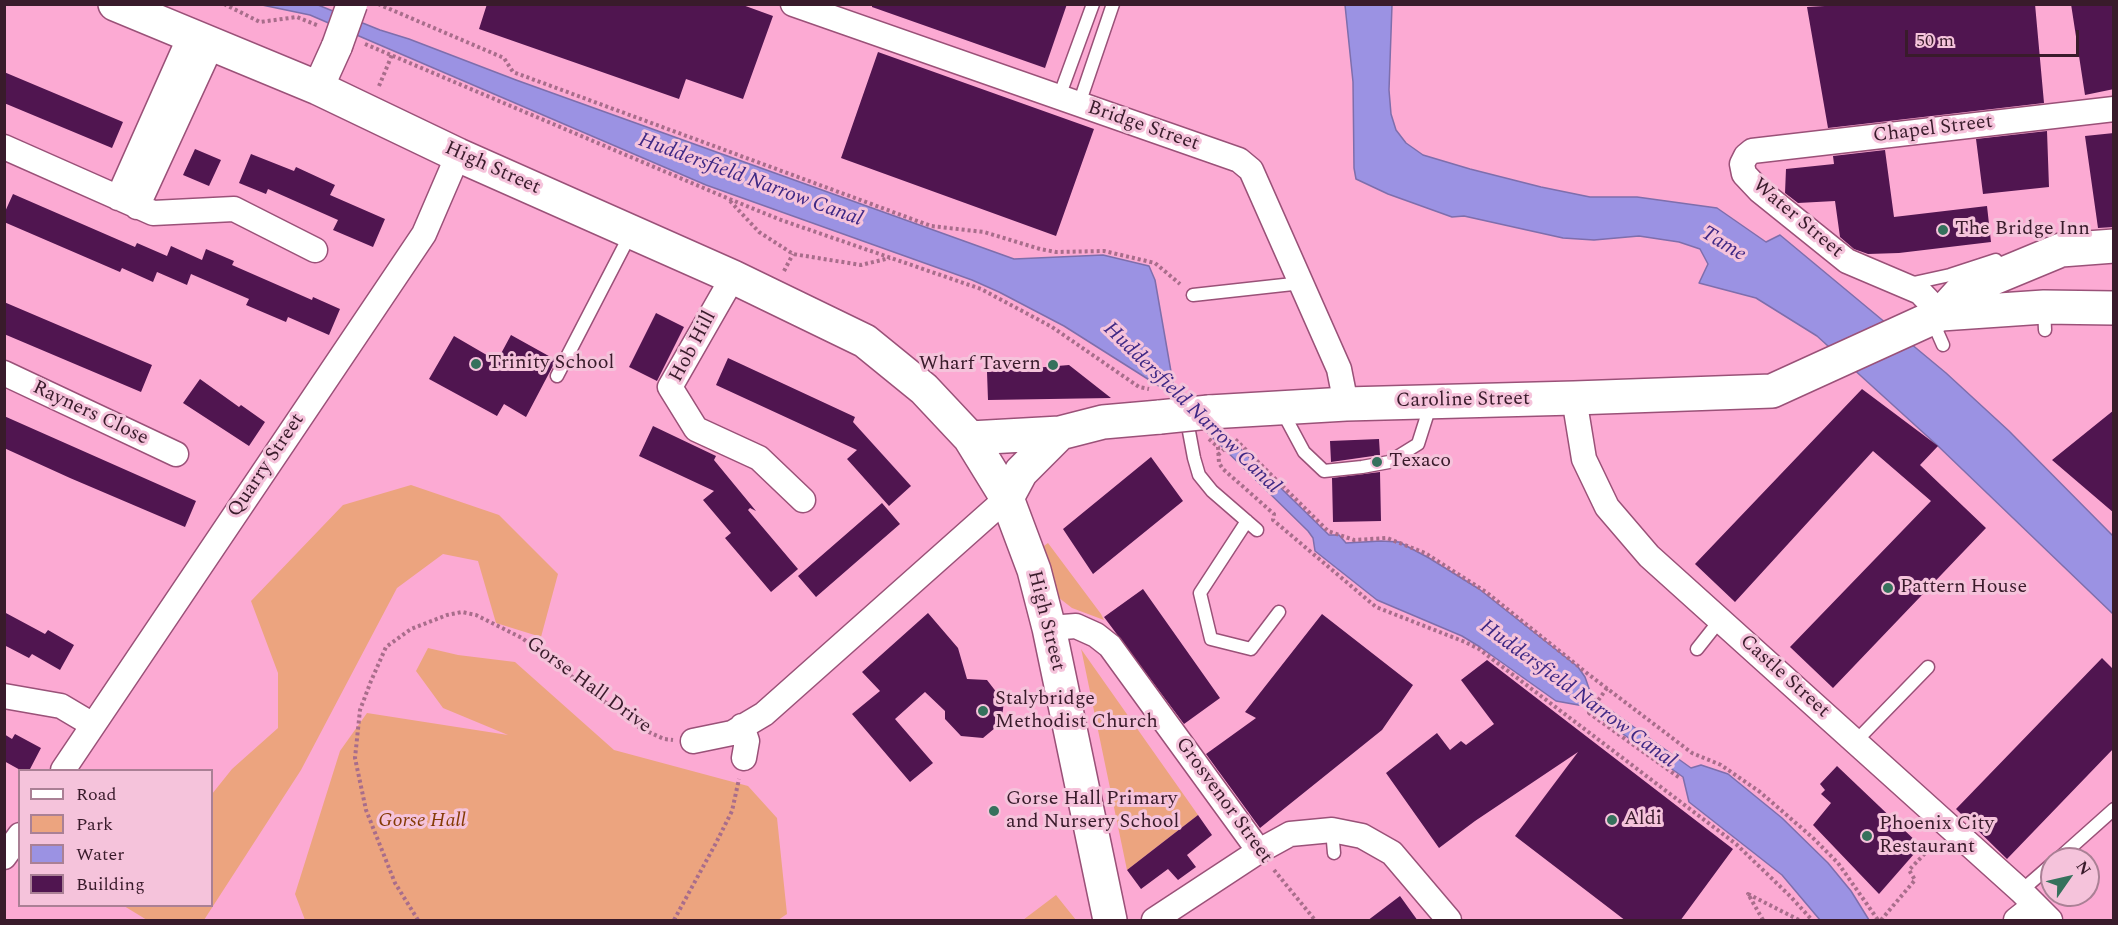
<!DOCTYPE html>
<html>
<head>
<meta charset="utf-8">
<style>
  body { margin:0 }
  #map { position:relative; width:2118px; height:925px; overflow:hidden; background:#fcaad3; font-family:Spectral,serif }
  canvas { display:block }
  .frame { position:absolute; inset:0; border:6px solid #391b2b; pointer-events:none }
  .legend { position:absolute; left:18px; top:769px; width:195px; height:138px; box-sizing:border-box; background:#f5c3db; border:2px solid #aa8095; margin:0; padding:8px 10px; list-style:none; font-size:18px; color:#391b2b }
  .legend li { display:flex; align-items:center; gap:12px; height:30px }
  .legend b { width:30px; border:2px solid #aa8095 }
  .north { position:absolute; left:2040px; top:847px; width:60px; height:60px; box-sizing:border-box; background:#f5c3db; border:2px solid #aa8095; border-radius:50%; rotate:56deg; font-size:16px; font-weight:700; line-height:24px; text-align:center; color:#391b2b }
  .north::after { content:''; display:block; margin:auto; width:21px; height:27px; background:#35715c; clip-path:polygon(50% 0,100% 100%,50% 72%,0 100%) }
  .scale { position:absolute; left:1905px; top:30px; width:174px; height:27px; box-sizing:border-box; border:3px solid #391b2b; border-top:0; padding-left:8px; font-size:18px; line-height:21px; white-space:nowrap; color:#391b2b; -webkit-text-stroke:4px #f5c3db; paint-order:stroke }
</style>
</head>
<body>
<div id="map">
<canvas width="2118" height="925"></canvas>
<div class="frame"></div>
<ul class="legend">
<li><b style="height:8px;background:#fff"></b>Road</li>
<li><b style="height:16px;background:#eca47f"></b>Park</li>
<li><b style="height:16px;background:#9b92e3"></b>Water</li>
<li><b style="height:16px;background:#501550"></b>Building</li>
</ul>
<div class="north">N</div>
<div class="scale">50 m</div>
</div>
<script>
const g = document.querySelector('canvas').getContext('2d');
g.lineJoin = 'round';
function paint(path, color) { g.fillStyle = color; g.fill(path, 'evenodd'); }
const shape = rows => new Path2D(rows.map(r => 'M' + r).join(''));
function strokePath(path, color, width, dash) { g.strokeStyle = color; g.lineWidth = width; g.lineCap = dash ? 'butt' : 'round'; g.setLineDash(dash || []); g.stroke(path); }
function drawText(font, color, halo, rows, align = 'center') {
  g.font = font + ' Spectral,serif'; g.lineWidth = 6; g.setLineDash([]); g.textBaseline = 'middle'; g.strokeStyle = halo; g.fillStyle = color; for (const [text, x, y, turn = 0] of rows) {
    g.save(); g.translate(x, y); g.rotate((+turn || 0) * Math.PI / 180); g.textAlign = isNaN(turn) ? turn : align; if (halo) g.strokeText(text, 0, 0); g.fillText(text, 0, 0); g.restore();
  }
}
paint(shape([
  [411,485,499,515,558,574,541,637,496,623,478,561,443,554,397,588,301,770,204,920,147,920,124,906,212,906,212,794,232,769,278,728,278,673,251,601,343,505],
  [1048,543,1101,614,1104,620,1072,608,1054,594,1041,548],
  [428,648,458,655,515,662,614,750,748,786,777,818,787,914,778,920,305,920,295,894,340,751,367,713,508,735,443,708,416,671],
  [1081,649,1198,815,1127,870,1082,653],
  [1056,895,1076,920,1023,920]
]), '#eca47f');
const water = shape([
  [262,5,318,5,380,30,409,39,516,80,1014,259,1103,255,1149,266,1155,280,1173,383,1329,535,1339,535,1346,543,1381,541,1399,542,1429,558,1479,589,1578,667,1585,677,1592,697,1691,768,1701,765,1728,774,1782,818,1828,863,1851,891,1869,920,1820,920,1782,875,1689,802,1683,777,1584,706,1556,701,1480,647,1462,636,1377,600,1315,551,1313,538,1308,531,1162,388,1064,326,999,292,972,280,706,185,310,15,262,5],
  [1345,5,1392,5,1389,90,1391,114,1396,130,1406,143,1423,155,1470,169,1541,187,1590,197,1637,197,1717,208,1766,242,1780,235,1946,373,2009,431,2113,536,2113,614,1938,446,1817,336,1756,298,1699,283,1708,264,1700,249,1679,242,1639,236,1594,240,1563,238,1464,216,1452,217,1388,194,1356,179,1354,168,1353,82,1345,5]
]);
paint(water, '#9b92e3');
strokePath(water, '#7e6eac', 1.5);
paint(shape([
  [487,4,740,4,773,16,743,99,686,79,679,99,479,29],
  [872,4,1067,4,1045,68,872,7],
  [1860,4,2035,4,2044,103,1828,128,1807,7],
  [2071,4,2114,4,2114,89,2085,95],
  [878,52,1094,129,1056,236,841,158],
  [4,72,123,122,112,148,4,103],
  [2047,131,2049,187,1983,194,1976,139],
  [2114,133,2114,227,2098,228,2085,136],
  [195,149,221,160,209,186,183,175],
  [1885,150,1894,217,1987,206,1991,242,1899,253,1868,254,1854,249,1840,237,1835,201,1798,203,1785,193,1786,169,1834,164,1833,156],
  [251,154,294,171,296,167,335,185,330,195,385,219,373,247,333,230,338,220,268,189,266,194,239,183],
  [13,194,135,247,137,243,167,256,171,246,202,260,206,249,234,261,232,265,312,300,313,297,340,309,329,335,288,317,286,322,246,305,249,299,191,274,187,285,157,272,153,282,122,268,120,272,4,222,4,214],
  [4,302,152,365,141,392,4,334],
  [656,313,684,327,657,381,629,367],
  [511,335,556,360,526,417,504,404,497,416,429,379,454,336,497,361],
  [728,358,855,417,853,422,911,486,889,506,847,459,857,450,716,385],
  [1069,365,1111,398,988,400,987,372],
  [200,379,239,407,241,405,265,422,249,446,183,403],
  [1862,389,1938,446,1920,465,1986,528,1833,688,1790,647,1931,501,1873,451,1735,602,1695,564],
  [2114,410,2114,513,2052,460],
  [4,416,196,501,185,527,70,478,4,448],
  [653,426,716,456,714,460,756,511,750,508,748,510,798,569,771,592,725,538,731,533,703,500,714,491,639,456],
  [1379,439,1380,455,1331,462,1330,441],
  [1151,457,1183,501,1093,574,1063,529],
  [1380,472,1381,521,1333,522,1332,478],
  [882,503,900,524,816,597,798,576],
  [1143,589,1220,698,1184,724,1104,617],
  [4,612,45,634,48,630,74,645,60,670,32,654,29,658,4,645],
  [928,613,958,648,967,679,987,680,1004,702,1001,723,983,738,961,736,945,719,945,711,925,692,895,719,933,763,910,782,852,714,880,691,862,672],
  [1322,614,1413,685,1382,730,1260,828,1206,754,1256,718,1245,712],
  [2102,658,2114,670,2114,748,2007,859,1956,809],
  [1487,660,1733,849,1680,921,1626,921,1515,836,1578,752,1475,821,1439,848,1386,773,1437,733,1450,750,1461,741,1466,745,1494,724,1461,680],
  [4,734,12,739,15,734,41,748,29,771,22,771,4,761],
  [1837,766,1921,846,1879,894,1813,825,1831,803,1821,794,1825,790,1820,784],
  [1198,815,1212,835,1187,855,1196,867,1178,880,1168,869,1141,889,1127,870],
  [1400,896,1418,921,1367,921]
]), '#501550');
const service = shape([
  [1059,97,1093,4],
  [1079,104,1113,4],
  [1909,284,1950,275,1996,260],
  [1193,295,1302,283],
  [2044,308,2045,330],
  [1932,320,1943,345],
  [557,376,631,233],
  [1282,411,1304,452,1324,471,1362,467,1389,462,1418,444,1431,403],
  [1188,426,1194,458,1199,475,1212,491,1257,530],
  [1247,521,1200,593,1211,639,1251,649,1279,612],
  [1697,649,1720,620],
  [1856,741,1928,667],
  [1332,830,1334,853],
  [2058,859,2114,809],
  [2021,891,2052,864]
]);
const minor = shape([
  [793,4,1239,160,1251,170,1339,369,1346,404],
  [4,147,153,213,234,209,315,250],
  [118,198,190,36],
  [137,207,212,44],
  [733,277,670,387,696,429,759,458,803,500],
  [1941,314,1920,292,1847,261,1760,191,1744,174,1742,164,1746,156,1752,151,2114,109],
  [4,373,176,454],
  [1574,398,1584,459,1607,507,1649,556,2021,891,2050,920],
  [1049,628,1076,626,1096,635,1110,646,1259,851],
  [4,696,61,706,93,725],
  [742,726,747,741,744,758],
  [693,741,732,733,764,714,1007,498],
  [63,770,424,234,458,155],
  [4,857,20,835],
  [1154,920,1259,851,1290,834,1332,830,1362,836,1392,853,1449,920],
  [2016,920,2035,905]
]);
const tertiary = shape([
  [318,88,337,46]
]);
const secondary = shape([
  [115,4,318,88,458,155,733,277,865,341,924,389,970,438,1007,498,1034,570,1049,628,1110,920],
  [1941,314,2044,307,2114,308],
  [1209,412,1346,404,1574,398,1772,391,1941,314,1962,291,2061,250,2114,246],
  [970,438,1060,433,1103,422,1160,417],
  [1007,498,1021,472,1060,433]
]);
strokePath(service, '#9a5178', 15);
strokePath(minor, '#9a5178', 27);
strokePath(tertiary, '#9a5178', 33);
strokePath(secondary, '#9a5178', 36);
strokePath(shape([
  [224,4,260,22,297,17,319,26],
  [378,4,504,58,513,72,931,226,984,232,1040,249,1056,252,1104,251,1155,263,1180,284],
  [365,44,727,198,781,220,981,289,1052,327,1139,387,1149,389],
  [379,86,392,55],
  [730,201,759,232,793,254,861,265,890,258],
  [784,271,793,254],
  [1209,439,1218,447,1219,463,1223,469,1274,514,1273,520,1376,607,1465,642,1479,649,1736,844,1790,896,1812,920],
  [1218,455,1235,439,1328,531,1354,540,1387,538,1425,553,1486,592,1588,674,1692,753,1721,765,1760,792,1812,837,1838,863,1878,920],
  [1607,688,1589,713,1681,779],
  [1274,870,1315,920],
  [418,920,395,883,366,810,355,758,360,710,371,681,386,647,411,629,447,615,462,612,476,615,522,638,636,726,664,739,673,740],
  [674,920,716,843,732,811,739,779],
  [1763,920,1748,894,1799,920],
  [1881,920,1915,880,1909,870,1935,843]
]), '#a86d8b', 4, [3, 3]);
strokePath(service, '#fff', 12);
strokePath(minor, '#fff', 24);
strokePath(tertiary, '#fff', 30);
strokePath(secondary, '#fff', 33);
const tertiaryBridge = shape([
  [337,46,352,4]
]);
const secondaryBridge = shape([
  [1160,417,1209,412]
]);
strokePath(tertiaryBridge, '#9a5178', 33, []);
strokePath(secondaryBridge, '#9a5178', 36, []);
strokePath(tertiaryBridge, '#fff', 30);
strokePath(secondaryBridge, '#fff', 33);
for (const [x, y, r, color] of [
  [1943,230,6,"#35715c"],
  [476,364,6,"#35715c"],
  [1053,365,6,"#35715c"],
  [1377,462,6,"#35715c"],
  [1888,588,6,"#35715c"],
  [983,711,6,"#35715c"],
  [994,811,6,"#35715c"],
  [1612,820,6,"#35715c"],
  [1867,836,6,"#35715c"]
]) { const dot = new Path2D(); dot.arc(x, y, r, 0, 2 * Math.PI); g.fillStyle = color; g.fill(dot); strokePath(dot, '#f5c3db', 2); }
drawText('20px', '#391b2b', '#f5c3db', [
  ["Bridge Street",1143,127,19],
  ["Chapel Street",1933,130,-7],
  ["High Street",492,169,24],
  ["Water Street",1797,219,40],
  ["Hob Hill",694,347,-62],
  ["Caroline Street",1463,401,-1],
  ["Rayners Close",90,414,25],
  ["Quarry Street",267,466,-56],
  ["High Street",1045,621,76],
  ["Castle Street",1784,677,42],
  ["Gorse Hall Drive",588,686,36],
  ["Grosvenor Street",1223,801,54]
]);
drawText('20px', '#391b2b', '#f5c3db', [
  ["The Bridge Inn",1955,230],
  ["Trinity School",488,364],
  ["Wharf Tavern",1041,365,"right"],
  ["Texaco",1389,462],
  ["Pattern House",1900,588],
  ["Stalybridge",995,700],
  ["Methodist Church",995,723],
  ["Gorse Hall Primary",1006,800],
  ["and Nursery School",1006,823],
  ["Aldi",1624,820],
  ["Phoenix City",1879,825],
  ["Restaurant",1879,848]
], 'left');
drawText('italic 20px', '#843a04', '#f5c3db', [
  ["Gorse Hall",422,822]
]);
drawText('italic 21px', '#3f2985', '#f5c3db', [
  ["Huddersfield Narrow Canal",750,181,20],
  ["Tame",1723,245,31],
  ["Huddersfield Narrow Canal",1191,409,44],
  ["Huddersfield Narrow Canal",1577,695,36]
]);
</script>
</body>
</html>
